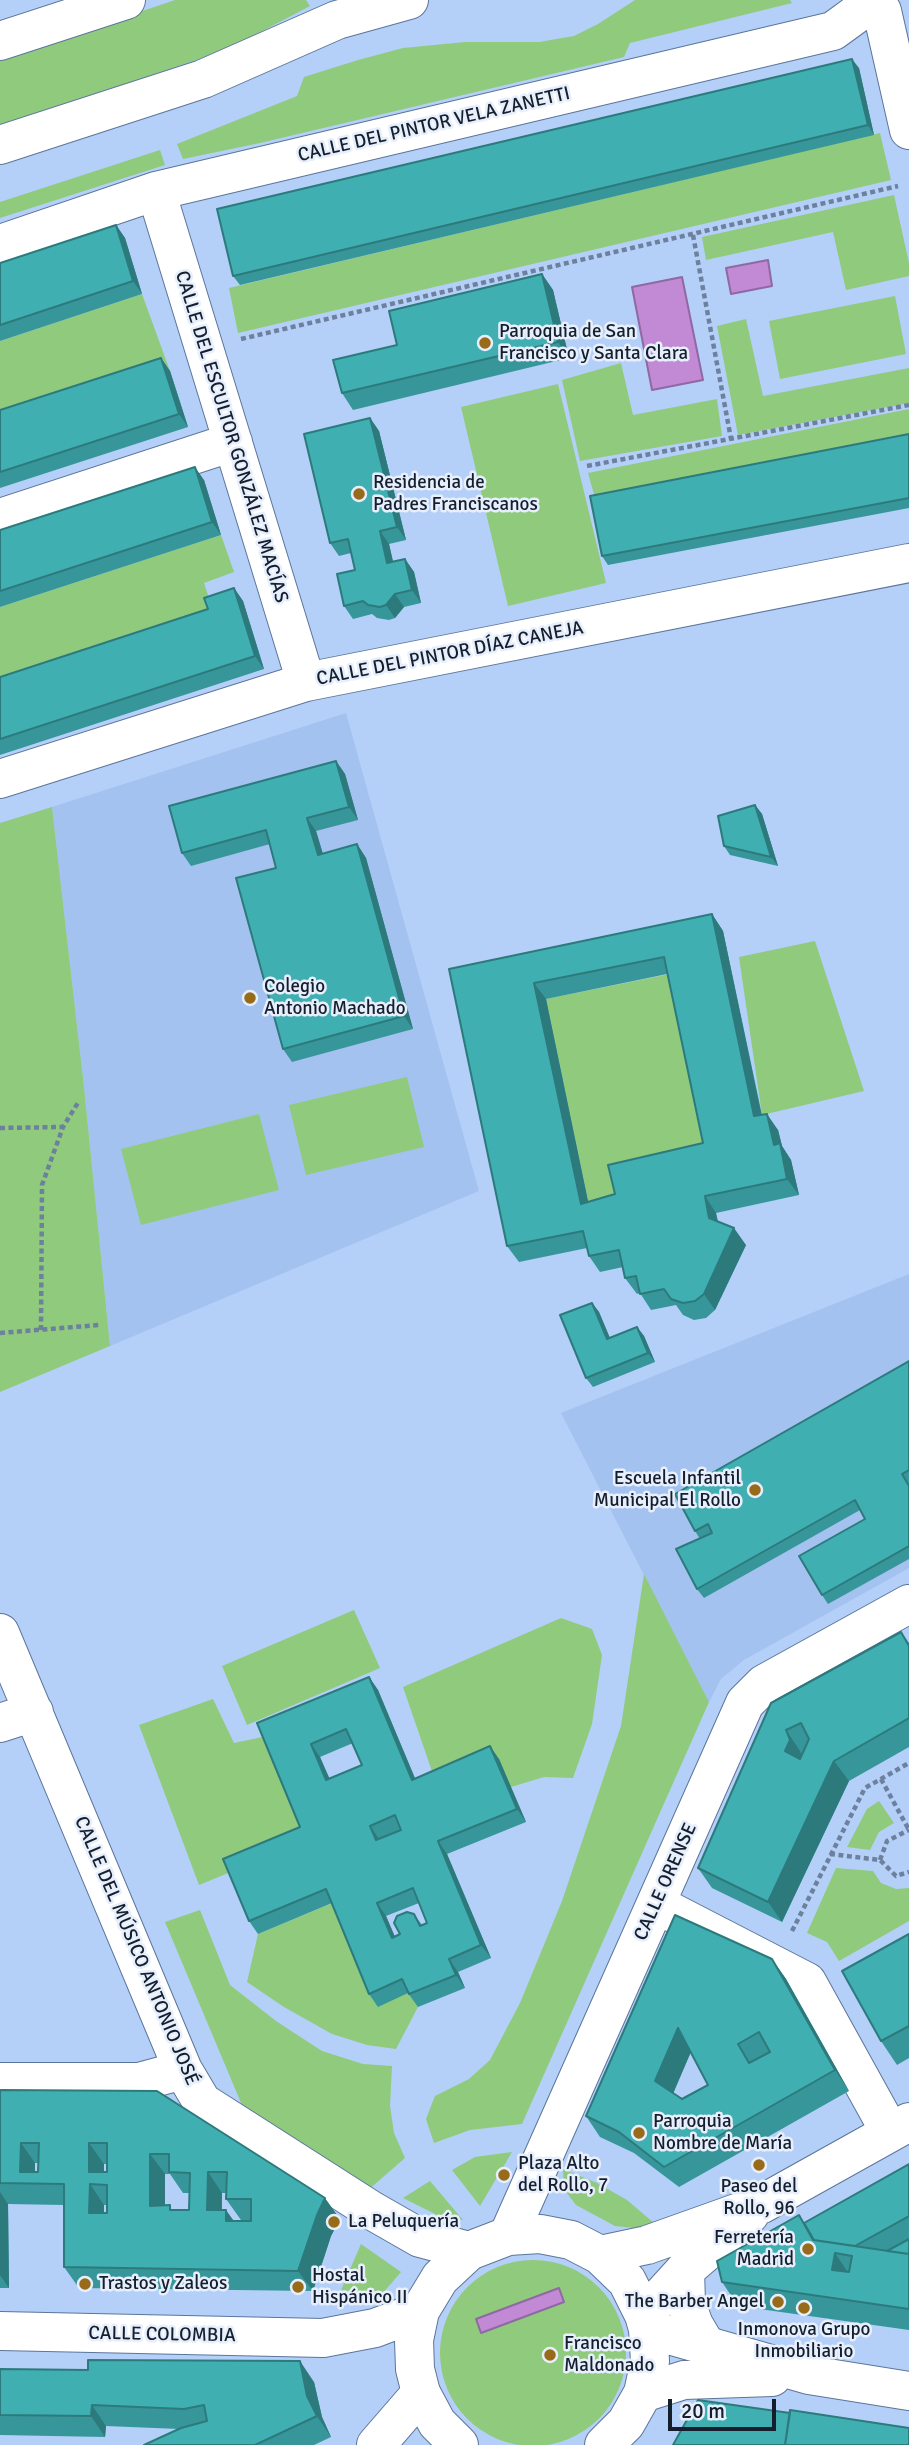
<!DOCTYPE html>
<html>
<head>
<meta charset="utf-8">
<style>
  body { margin:0 }
  #map { position:relative; width:909px; height:2445px; overflow:hidden; background:#b4d0f8; font-family:Signika,sans-serif }
  canvas { display:block }
  .scale { position:absolute; left:668px; top:2399px; width:108px; height:32px; box-sizing:border-box; border:4px solid #141e2d; border-top:0; padding-left:9px; font-size:21px; line-height:24px; white-space:nowrap; color:#141e2d; -webkit-text-stroke:5px #e7effc; paint-order:stroke }
</style>
</head>
<body>
<div id="map">
<canvas width="909" height="2445"></canvas>
<div class="scale">20 m</div>
</div>
<script>
const g = document.querySelector('canvas').getContext('2d');
g.lineJoin = 'round';
function paint(path, color) { g.fillStyle = color; g.fill(path, 'evenodd'); }
const shape = rows => new Path2D(rows.map(r => 'M' + r).join(''));
function strokePath(path, color, width, dash) { g.strokeStyle = color; g.lineWidth = width; g.lineCap = dash ? 'butt' : 'round'; g.setLineDash(dash || []); g.stroke(path); }
function drawText(font, color, halo, rows, align = 'center') {
  g.font = font + ' Signika,sans-serif'; g.lineWidth = 5; g.setLineDash([]); g.textBaseline = 'middle'; g.strokeStyle = halo; g.fillStyle = color; for (const [text, x, y, turn = 0] of rows) {
    g.save(); g.translate(x, y); g.rotate((+turn || 0) * Math.PI / 180); g.textAlign = isNaN(turn) ? turn : align; if (halo) g.strokeText(text, 0, 0); g.fillText(text, 0, 0); g.restore();
  }
}
paint(shape([
  [346,713,479,1191,110,1346,84,1087,52,807],
  [909,1274,909,1568,744,1660,721,1679,709,1702,561,1413]
]), '#a4c2f0');
paint(shape([
  [175,0,306,0,310,6,253,36,199,59,0,126,0,59],
  [635,0,790,0,792,3,630,43,624,57,260,143,183,159,177,144,297,96,304,77,358,60,403,48,465,42,539,42,574,36,598,24],
  [880,133,891,180,238,333,229,288],
  [160,150,165,165,0,218,0,202],
  [894,195,909,263,909,276,846,290,833,232,706,260,702,237],
  [142,294,170,371,0,427,0,341],
  [895,296,906,354,780,379,769,321],
  [746,319,763,396,909,368,909,403,738,435,717,326],
  [621,363,633,415,717,399,722,436,580,461,562,380],
  [558,384,606,583,508,606,461,407],
  [909,409,909,444,597,505,588,473],
  [221,535,234,572,204,583,217,622,0,693,0,607],
  [52,807,84,1087,110,1346,0,1392,0,823],
  [815,941,864,1091,762,1115,739,957],
  [675,973,714,1159,626,1210,592,1220,546,999],
  [407,1077,424,1147,306,1175,289,1105],
  [259,1114,279,1190,141,1225,121,1149],
  [644,1574,709,1702,522,2124,470,2130,434,2143,426,2119,435,2096,469,2079,490,2060,520,2003,562,1901,621,1726],
  [354,1610,380,1668,247,1725,222,1666],
  [561,1618,592,1629,602,1655,592,1724,573,1778,544,1777,511,1787,437,1786,403,1687],
  [213,1699,234,1743,267,1736,309,1840,199,1885,139,1725],
  [879,1801,894,1823,879,1832,870,1850,847,1847,867,1809],
  [836,1868,873,1871,881,1883,896,1889,909,1888,909,1921,839,1961,827,1942,807,1933],
  [335,1902,411,1992,418,2007,396,2049,367,2045,332,2034,284,2007,247,1982,258,1934],
  [200,1910,230,1985,276,2021,322,2051,363,2064,392,2066,390,2106,394,2133,405,2158,367,2191,244,2110,165,1922],
  [512,2152,480,2206,452,2170,475,2157],
  [563,2169,597,2183,627,2200,654,2223,634,2228,615,2226,576,2205,564,2189],
  [430,2181,463,2220,441,2217,403,2198],
  [361,2244,401,2272,382,2294,341,2290],
  '440 2353a93 93 0 1 1 186 0a93 93 0 1 1-186 0Z'
]), '#90ca7c');
const water = shape([
  [768,260,772,286,731,294,726,268,768,260],
  [682,277,703,380,652,390,632,287,682,277],
  [559,2288,564,2302,481,2333,476,2319,559,2288]
]);
paint(water, '#c289d4');
strokePath(water, '#8e69a2', 2);
const street = shape([
  [882,11,909,130],
  [156,191,306,682],
  [0,244,156,191,833,31,866,7],
  [0,518,233,442],
  [0,779,306,682,909,563],
  [0,1633,183,2070,202,2102,371,2210,420,2238,469,2251],
  [0,1723,34,1712],
  [656,1904,807,1982,890,2132],
  [0,2082,139,2082,183,2070],
  [508,2236,745,1703,764,1684,909,1604],
  [685,2270,686,2303,694,2325,707,2347]
]);
const secondary = shape([
  [376,2445,421,2393]
]);
const primary = shape([
  [0,41,126,0],
  [0,145,203,79,337,20,409,0],
  [600,2255,647,2245,762,2204,909,2122],
  [644,2315,685,2270,750,2214],
  [648,2329,809,2375,909,2391],
  [0,2331,323,2338,375,2328,420,2311],
  [643,2393,684,2380,772,2377],
  [459,2445,437,2423,421,2393,415,2369,414,2340,420,2311,440,2278,469,2251,508,2236,540,2234,571,2240,600,2255,627,2281,644,2315,648,2329,650,2361,643,2393,626,2423,604,2445]
]);
strokePath(street, '#5c759a', 40);
strokePath(secondary, '#5c759a', 40);
strokePath(primary, '#5c759a', 40);
strokePath(shape([
  [693,235,731,439],
  [241,339,898,186],
  [587,466,909,405],
  [0,1128,63,1127],
  [41,1330,42,1185,63,1127,79,1101],
  [0,1333,99,1325],
  [881,1779,909,1830],
  [830,1854,880,1860,896,1876,909,1872],
  [880,1860,887,1841,909,1830],
  [792,1931,865,1788,909,1763]
]), '#6d819e', 4.5, [5, 3.5]);
strokePath(street, '#fff', 38);
strokePath(secondary, '#fff', 38);
strokePath(primary, '#fff', 38);
paint(shape([
  [859,68,874,135,240,285,233,276],
  [116,225,125,238,142,294,0,341,0,263],
  [542,274,553,290,569,358,353,410,342,393,397,345],
  [161,358,170,371,188,427,0,488,0,410],
  [370,418,379,431,406,540,389,544,393,561,405,559,414,572,421,603,404,607,395,618,389,620,377,618,372,614,353,619,344,606,355,570,351,553,339,556,330,543],
  [909,434,909,508,608,565,602,556],
  [204,480,221,535,0,607,0,530],
  [234,588,243,601,264,669,0,755,0,677,208,609],
  [336,761,345,774,358,820,316,831,323,854,357,844,366,858,413,1029,292,1062,283,1049,276,868,270,844,191,866,182,853],
  [755,805,762,814,778,866,730,855,724,846],
  [712,914,723,931,762,1115,778,1130,782,1146,791,1160,799,1195,716,1213,718,1221,746,1245,715,1310,706,1318,694,1320,683,1315,676,1305,651,1310,640,1293,637,1294,625,1278,623,1267,600,1272,589,1256,587,1248,519,1262,507,1246,449,969],
  [667,974,703,1143,615,1194,588,1202,546,999],
  [592,1303,599,1312,610,1338,637,1327,644,1336,655,1362,593,1387,586,1378],
  [909,1361,909,1559,828,1604,822,1595,865,1519,860,1510,704,1598,697,1589,700,1539,695,1531],
  [901,1632,909,1643,909,1747,849,1781,782,1922,712,1888,698,1868,771,1703],
  [369,1677,378,1690,415,1778,499,1759,526,1822,447,1854,491,1958,458,1972,465,1988,418,2007,408,1993,378,2007,369,1994,332,1903,258,1934,249,1921,300,1827,257,1723],
  [353,1743,362,1765,329,1779,320,1757],
  [419,1903,427,1923,422,1925,414,1914,400,1934,395,1937,386,1916],
  [909,1934,909,2058,897,2065,881,2041],
  [772,1959,786,1979,849,2091,679,2187,634,2153,600,2137,586,2116],
  [691,2052,708,2085,682,2099,673,2093],
  [0,2090,157,2091,340,2219,331,2236,313,2291,79,2288,64,2267,64,2205,8,2204,9,2288,0,2288],
  [35,2163,38,2163,38,2172,35,2172],
  [104,2164,107,2164,107,2172,104,2172],
  [165,2174,170,2174,183,2193,190,2193,189,2210,173,2210,165,2205],
  [222,2193,226,2193,226,2199,241,2220,251,2220,251,2221,234,2221,222,2210],
  [104,2205,107,2205,107,2213,104,2213],
  [909,2164,909,2330,738,2306,722,2282,799,2215,804,2223],
  [0,2369,314,2382,322,2417,331,2437,314,2445,144,2445,179,2429,106,2426,105,2437,0,2435]
]), '#379699');
paint(shape([
  [852,59,859,68,874,135,868,125],
  [116,225,125,238,142,294,133,281],
  [542,274,553,290,569,358,558,342],
  [161,358,170,371,188,427,179,414],
  [370,418,379,431,406,540,397,527],
  [195,467,204,480,221,535,212,522],
  [380,531,389,544,396,576,387,563],
  [405,559,414,572,421,603,412,590],
  [234,588,243,601,264,669,255,656],
  [395,594,404,607,395,618,386,605],
  [336,761,345,774,358,820,349,807],
  [755,805,762,814,778,866,771,857],
  [307,818,316,831,327,868,318,855],
  [357,844,366,858,413,1029,404,1016],
  [712,914,723,931,765,1132,754,1116],
  [534,983,546,999,592,1220,581,1204],
  [767,1114,778,1130,782,1146,791,1160,799,1195,787,1179,774,1145],
  [705,1196,716,1213,720,1234,709,1218],
  [734,1228,746,1245,715,1310,704,1294],
  [592,1303,599,1312,614,1348,607,1339],
  [637,1327,644,1336,655,1362,648,1353],
  [369,1677,378,1690,421,1793,412,1780],
  [786,1730,800,1751,804,1761,785,1751],
  [311,1744,320,1757,336,1793,326,1780],
  [490,1746,499,1759,526,1822,517,1809],
  [834,1761,849,1781,782,1922,768,1902],
  [370,1826,379,1839,376,1840],
  [438,1841,447,1854,491,1958,481,1945],
  [377,1903,386,1916,401,1951,392,1938],
  [449,1959,458,1972,465,1988,456,1975],
  [772,1959,786,1979,849,2091,835,2070],
  [678,2028,692,2049,670,2101,655,2081],
  [21,2143,35,2163,35,2184,20,2172],
  [89,2143,104,2164,104,2185,89,2172],
  [150,2154,165,2174,165,2226,150,2206],
  [208,2172,222,2193,221,2231,207,2210],
  [90,2184,104,2205,104,2233,89,2213],
  [0,2192,8,2204,9,2288,0,2275],
  [325,2198,340,2219,331,2236,313,2291,298,2271,317,2215],
  [226,2210,241,2231,226,2221],
  [835,2253,851,2277,832,2270],
  [300,2361,314,2382,322,2417,331,2437,317,2416,307,2396],
  [92,2405,106,2426,105,2437,91,2416]
]), '#2d7a7d');
const building = shape([
  [852,59,868,125,233,276,217,209,852,59],
  [116,225,133,281,0,325,0,263,116,225],
  [542,274,558,342,342,393,333,360,397,345,389,311,542,274],
  [161,358,179,414,0,472,0,410,161,358],
  [370,418,397,527,380,531,387,563,405,559,412,590,395,594,386,605,380,607,368,605,363,601,344,606,337,574,355,570,348,539,330,543,304,434,370,418],
  [909,434,909,498,602,556,590,496,909,434],
  [195,467,212,522,0,591,0,530,195,467],
  [234,588,255,656,0,739,0,677,208,609,204,598,234,588],
  [336,761,349,807,307,818,318,855,357,844,404,1016,283,1049,236,878,276,868,266,830,182,853,169,806,336,761],
  [755,805,771,857,724,846,718,816,755,805],
  [712,914,754,1116,767,1114,774,1145,780,1143,787,1179,705,1196,709,1218,734,1228,704,1294,695,1301,683,1303,671,1299,664,1289,640,1294,636,1276,625,1278,619,1250,589,1256,583,1231,507,1246,449,969,712,914],
  [664,957,703,1143,608,1165,615,1194,581,1204,534,983,664,957],
  [592,1303,607,1339,637,1327,648,1353,586,1378,560,1315,592,1303],
  [909,1361,909,1470,902,1474,909,1486,909,1546,822,1595,799,1556,865,1519,855,1500,697,1589,676,1549,712,1533,708,1524,695,1531,675,1494,909,1361],
  [901,1632,909,1646,909,1718,834,1761,768,1902,698,1868,771,1703,901,1632],
  [801,1723,809,1739,800,1759,785,1751,790,1740,786,1730,801,1723],
  [369,1677,412,1780,490,1746,517,1809,438,1841,481,1945,449,1959,456,1975,409,1994,402,1979,369,1994,326,1889,249,1921,223,1859,300,1827,257,1723,369,1677],
  [346,1729,362,1765,326,1780,311,1744,346,1729],
  [395,1815,401,1830,376,1840,370,1826,395,1815],
  [413,1888,427,1923,420,1926,414,1914,407,1912,397,1916,394,1923,400,1934,392,1938,377,1903,413,1888],
  [675,1915,772,1959,835,2070,664,2167,619,2132,586,2116,675,1915],
  [678,2028,708,2085,682,2099,655,2081,678,2028],
  [759,2032,770,2052,749,2063,738,2044,759,2032],
  [909,1934,909,2026,881,2041,842,1971,909,1934],
  [0,2090,157,2091,325,2198,317,2215,298,2271,64,2267,64,2184,0,2183,0,2090],
  [21,2143,39,2143,38,2172,20,2172,21,2143],
  [89,2143,107,2143,107,2172,89,2172,89,2143],
  [150,2154,169,2154,169,2172,190,2173,189,2210,170,2210,170,2205,150,2206,150,2154],
  [208,2172,227,2172,226,2199,251,2199,251,2221,226,2221,226,2210,207,2210,208,2172],
  [90,2184,107,2185,107,2213,89,2213,90,2184],
  [909,2164,909,2216,855,2246,814,2240,804,2223,909,2164],
  [799,2215,813,2240,909,2254,909,2309,722,2282,717,2261,799,2215],
  [835,2253,852,2256,849,2272,832,2270,835,2253],
  [909,2239,909,2254,887,2251,909,2239],
  [88,2360,300,2361,307,2396,317,2416,255,2445,144,2445,181,2428,207,2421,204,2405,184,2409,92,2405,91,2416,0,2415,0,2369,88,2370,88,2360],
  [698,2400,790,2413,785,2445,673,2445,698,2400],
  [790,2410,909,2428,909,2445,785,2445,790,2410]
]);
paint(building, '#40afb2');
strokePath(building, '#2d7a7d', 2);
for (const [x, y, r, color] of [
  [485,343,7,"#976b19"],
  [359,494,7,"#976b19"],
  [250,998,7,"#976b19"],
  [755,1490,7,"#976b19"],
  [639,2133,7,"#976b19"],
  [759,2165,7,"#976b19"],
  [504,2175,7,"#976b19"],
  [334,2222,7,"#976b19"],
  [808,2249,7,"#976b19"],
  [85,2284,7,"#976b19"],
  [298,2287,7,"#976b19"],
  [778,2302,7,"#976b19"],
  [804,2308,7,"#976b19"],
  [550,2355,7,"#976b19"]
]) { const dot = new Path2D(); dot.arc(x, y, r, 0, 2 * Math.PI); g.fillStyle = color; g.fill(dot); strokePath(dot, '#e7effc', 2.5); }
drawText('19px', '#141e2d', '#e7effc', [
  ["CALLE DEL PINTOR VELA ZANETTI",434,125,-13],
  ["CALLE DEL ESCULTOR GONZÁLEZ MACÍAS",231,437,73],
  ["CALLE DEL PINTOR DÍAZ CANEJA",450,654,-11],
  ["CALLE ORENSE",666,1882,-66],
  ["CALLE DEL MÚSICO ANTONIO JOSÉ",136,1951,67],
  ["CALLE COLOMBIA",162,2335,1]
]);
drawText('19px', '#141e2d', '#e7effc', [
  ["Parroquia de San",499,332],
  ["Francisco y Santa Clara",499,354],
  ["Residencia de",373,483],
  ["Padres Franciscanos",373,505],
  ["Colegio",264,987],
  ["Antonio Machado",264,1009],
  ["Escuela Infantil",741,1479,"right"],
  ["Municipal El Rollo",741,1501,"right"],
  ["Parroquia",653,2122],
  ["Nombre de María",653,2144],
  ["Plaza Alto",518,2164],
  ["del Rollo, 7",518,2186],
  ["Paseo del",759,2187,"center"],
  ["Rollo, 96",759,2209,"center"],
  ["La Peluquería",348,2222],
  ["Ferretería",794,2238,"right"],
  ["Madrid",794,2260,"right"],
  ["Hostal",312,2276],
  ["Hispánico II",312,2298],
  ["Trastos y Zaleos",99,2284],
  ["The Barber Angel",764,2302,"right"],
  ["Inmonova Grupo",804,2330,"center"],
  ["Inmobiliario",804,2352,"center"],
  ["Francisco",564,2344],
  ["Maldonado",564,2366]
], 'left');
</script>
</body>
</html>
